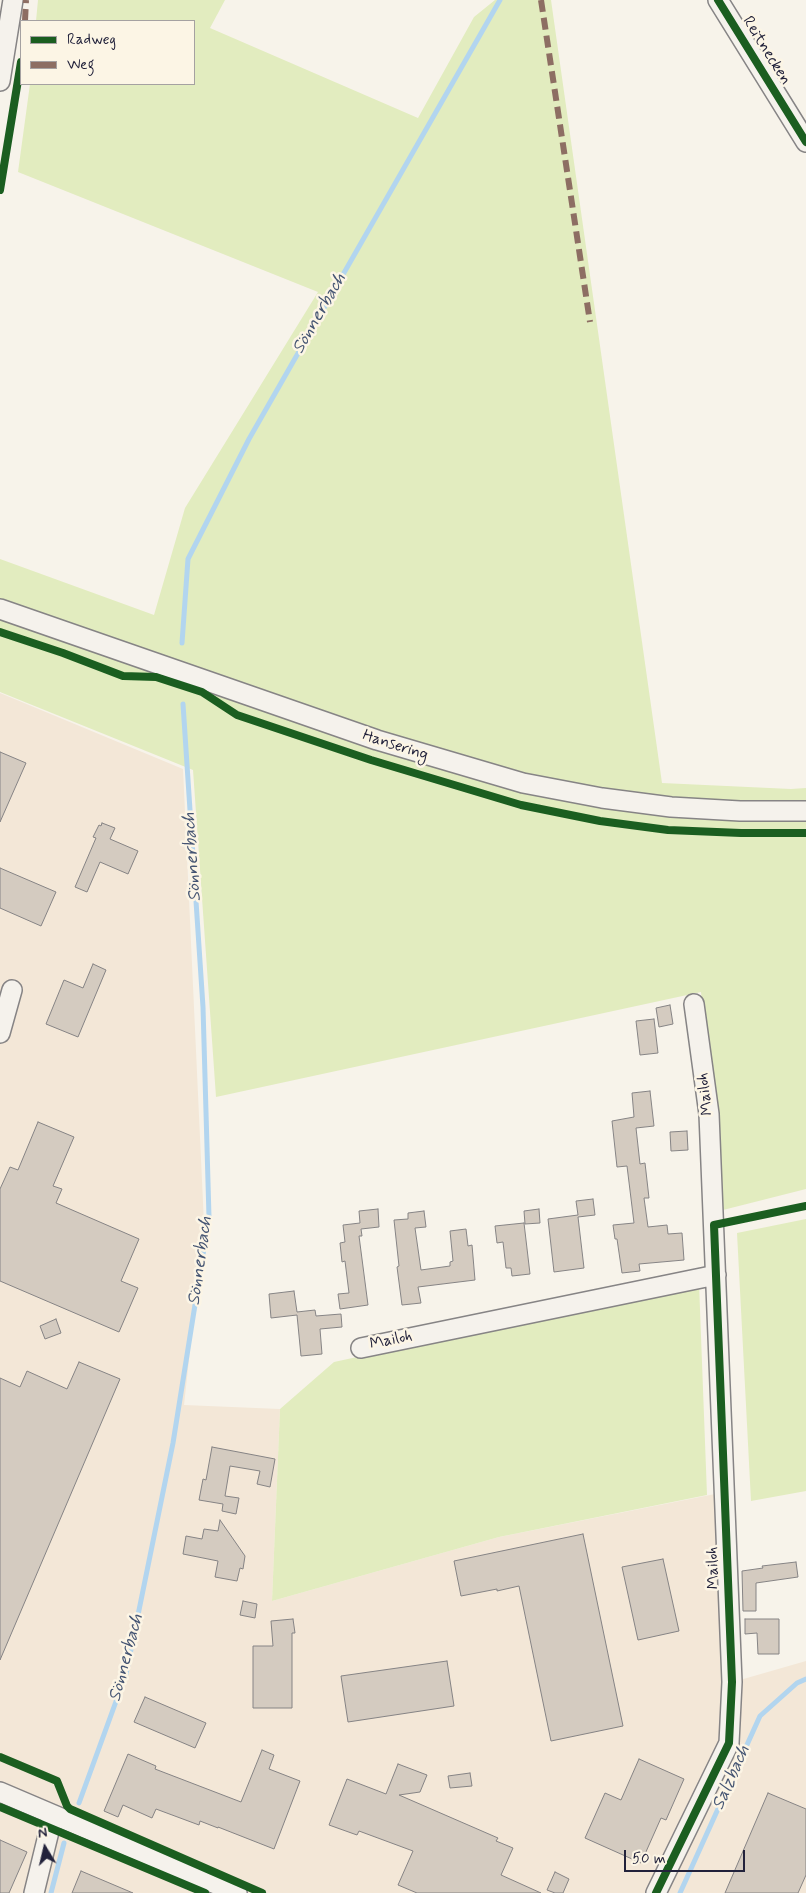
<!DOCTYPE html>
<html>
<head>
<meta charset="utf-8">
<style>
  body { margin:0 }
  #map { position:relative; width:806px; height:1893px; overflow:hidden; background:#f7f3ea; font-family:Mynerve,sans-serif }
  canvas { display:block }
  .legend { position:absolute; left:20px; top:20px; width:175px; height:65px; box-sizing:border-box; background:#fcf5e5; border:1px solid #a5a1a1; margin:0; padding:6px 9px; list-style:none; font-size:15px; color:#22223b }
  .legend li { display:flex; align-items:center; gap:10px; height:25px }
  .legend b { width:25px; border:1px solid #a5a1a1 }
  .north { position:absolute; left:20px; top:1823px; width:50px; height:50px; -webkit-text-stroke:4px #fcf5e5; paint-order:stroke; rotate:351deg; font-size:14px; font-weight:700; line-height:20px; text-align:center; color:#22223b }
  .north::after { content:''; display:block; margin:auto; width:18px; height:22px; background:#22223b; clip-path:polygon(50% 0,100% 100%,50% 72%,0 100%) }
  .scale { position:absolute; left:624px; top:1850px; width:121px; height:22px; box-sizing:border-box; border:2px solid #22223b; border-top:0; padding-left:6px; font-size:15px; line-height:18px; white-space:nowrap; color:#22223b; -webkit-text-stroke:4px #fcf5e5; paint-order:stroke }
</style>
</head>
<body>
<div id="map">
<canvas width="806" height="1893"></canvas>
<ul class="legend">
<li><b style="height:6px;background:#1b5e20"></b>Radweg</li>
<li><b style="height:6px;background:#8d6e63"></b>Weg</li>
</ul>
<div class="north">N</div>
<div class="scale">50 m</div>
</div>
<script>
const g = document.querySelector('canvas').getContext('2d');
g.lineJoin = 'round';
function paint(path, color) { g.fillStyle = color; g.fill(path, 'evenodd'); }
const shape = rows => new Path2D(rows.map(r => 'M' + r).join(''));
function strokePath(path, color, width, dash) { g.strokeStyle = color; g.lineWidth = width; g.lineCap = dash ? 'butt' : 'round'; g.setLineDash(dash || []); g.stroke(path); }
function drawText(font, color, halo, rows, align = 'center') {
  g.font = font + ' Mynerve,sans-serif'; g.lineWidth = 5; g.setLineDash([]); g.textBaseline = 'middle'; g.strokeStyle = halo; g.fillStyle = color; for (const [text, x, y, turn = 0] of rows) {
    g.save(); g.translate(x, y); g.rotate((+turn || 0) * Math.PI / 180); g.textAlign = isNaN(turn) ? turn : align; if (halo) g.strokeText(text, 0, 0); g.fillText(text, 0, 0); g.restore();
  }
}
paint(shape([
  [0,693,183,769,204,1224,184,1405,280,1409,272,1601,499,1537,725,1492,733,1682,806,1661,806,1893,0,1893]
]), '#f3e7d7');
paint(shape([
  [38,0,225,0,210,28,418,118,474,17,495,0,551,0,662,783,791,789,806,788,806,1189,723,1210,701,992,216,1097,193,770,0,692,0,559,154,615,185,508,318,292,18,172,30,84,194,84,194,21,36,21],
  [806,1219,806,1491,751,1501,737,1233],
  [699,1283,707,1495,499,1537,272,1601,280,1409,334,1362]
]), '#e2ecbf');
strokePath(shape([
  [182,643,188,559,249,439,500,0],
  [79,1803,126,1674,173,1443,209,1217,203,1007,183,704],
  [51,1893,64,1843],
  [680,1893,760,1716,797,1683,806,1679]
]), '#b2d5ef', 5);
const building = shape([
  [0,752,26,763,0,822,0,752],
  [102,823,115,828,110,839,138,851,128,874,100,862,87,892,75,887,96,838,93,837,99,825,101,826,102,823],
  [0,868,56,892,41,926,0,908,0,868],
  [93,964,106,970,78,1037,46,1024,64,980,83,988,93,964],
  [670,1005,673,1024,659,1027,656,1008,670,1005],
  [654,1019,658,1053,640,1055,636,1021,654,1019],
  [650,1091,654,1126,636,1128,640,1164,645,1163,649,1198,644,1198,648,1227,667,1225,668,1234,682,1233,684,1260,639,1264,640,1271,622,1273,617,1239,615,1239,613,1225,634,1223,627,1166,617,1167,612,1121,634,1117,632,1093,650,1091],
  [38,1122,74,1137,53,1186,62,1189,56,1203,139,1239,121,1281,138,1288,119,1332,0,1281,0,1189,10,1167,18,1170,38,1122],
  [687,1131,688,1150,671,1151,670,1132,687,1131],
  [593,1199,595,1215,578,1217,584,1268,554,1272,548,1219,578,1215,576,1201,593,1199],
  [378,1209,379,1227,361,1229,362,1236,359,1236,368,1305,340,1309,338,1294,349,1293,345,1261,342,1262,340,1243,345,1242,343,1225,360,1223,359,1211,378,1209],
  [539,1209,540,1223,525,1224,524,1211,539,1209],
  [424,1211,426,1227,415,1228,421,1270,450,1266,450,1262,453,1261,450,1231,466,1229,468,1246,472,1245,475,1280,418,1287,421,1303,402,1305,397,1267,399,1266,394,1220,408,1219,408,1213,424,1211],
  [524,1223,530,1274,512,1276,511,1268,506,1268,503,1242,497,1243,495,1226,524,1223],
  [294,1291,297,1312,315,1310,316,1316,341,1314,342,1327,320,1329,322,1354,301,1356,297,1315,271,1318,269,1294,294,1291],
  [56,1319,61,1333,45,1339,40,1326,56,1319],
  [79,1362,120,1379,0,1660,0,1378,20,1387,27,1371,67,1389,79,1362],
  [212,1447,275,1459,270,1487,257,1484,260,1471,230,1466,225,1496,239,1498,236,1514,222,1511,223,1504,199,1500,203,1479,206,1480,212,1447],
  [220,1520,245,1556,243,1569,240,1568,237,1581,215,1577,218,1561,183,1554,186,1536,202,1539,204,1529,218,1531,220,1520],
  [583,1534,623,1726,551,1741,519,1586,497,1591,497,1589,461,1596,454,1561,583,1534],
  [663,1559,679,1631,638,1640,622,1567,663,1559],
  [796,1562,798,1577,756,1583,756,1611,743,1611,742,1571,763,1568,762,1566,796,1562],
  [243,1601,257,1604,255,1618,240,1615,243,1601],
  [293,1619,295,1633,292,1633,292,1708,253,1708,253,1646,273,1646,271,1621,293,1619],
  [745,1619,779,1619,779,1654,758,1654,757,1633,745,1634,745,1619],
  [447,1661,454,1706,348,1722,341,1676,447,1661],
  [145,1697,206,1723,195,1748,134,1722,145,1697],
  [262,1750,274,1755,269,1769,300,1781,274,1849,218,1827,218,1828,200,1821,199,1825,156,1809,152,1818,123,1805,118,1817,104,1811,128,1754,156,1766,155,1769,241,1802,262,1750],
  [639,1759,684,1779,666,1820,661,1818,641,1863,585,1838,605,1793,621,1800,639,1759],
  [398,1764,427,1775,420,1792,399,1795,498,1838,496,1841,513,1848,501,1875,541,1893,417,1893,398,1885,413,1851,359,1831,357,1835,329,1825,347,1779,386,1794,398,1764],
  [470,1773,472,1786,450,1788,448,1776,470,1773],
  [768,1793,806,1809,806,1875,798,1893,725,1893,768,1793],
  [0,1840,27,1852,9,1893,0,1893,0,1840],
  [81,1871,133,1893,72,1893,81,1871],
  [555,1872,569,1879,563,1893,555,1893,547,1890,555,1872]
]);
paint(building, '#d4cbc0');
strokePath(building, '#868485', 1);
const minor = shape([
  [718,0,806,142],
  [0,81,13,0],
  [0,609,377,740,523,783,602,798,671,807,740,811,806,811],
  [0,1033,12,990],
  [361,1348,716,1275],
  [0,1792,237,1893],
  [34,1893,53,1815],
  [656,1893,729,1743,732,1682,709,1114,694,1004]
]);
strokePath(minor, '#868485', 22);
strokePath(minor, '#f5f2ec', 19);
strokePath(shape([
  [541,0,590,322],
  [25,21,26,0]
]), '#8d6e63', 6, [12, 6]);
strokePath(shape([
  [718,0,806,142],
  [0,190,21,62],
  [0,632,63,653,123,676,156,677,202,692,237,715,371,760,521,805,600,821,668,830,741,833,806,833],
  [0,1757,57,1781,67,1806,70,1809,262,1893],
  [0,1807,205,1893],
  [656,1893,729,1743,732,1682,714,1225,806,1206]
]), '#1b5e20', 8);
drawText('16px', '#22223b', '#fcf5e5', [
  ["Reitnecken",766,51,58],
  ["Hansering",395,746,18],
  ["Mailoh",706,1094,-97],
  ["Mailoh",391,1341,-12],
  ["Mailoh",714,1568,-92]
]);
drawText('italic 18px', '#445472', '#fcf5e5', [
  ["Sönnerbach",320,314,-60],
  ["Sönnerbach",193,857,-94],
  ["Sönnerbach",201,1261,-82],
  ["Sönnerbach",127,1658,-75],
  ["Salzbach",732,1778,-66]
]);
</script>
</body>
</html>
